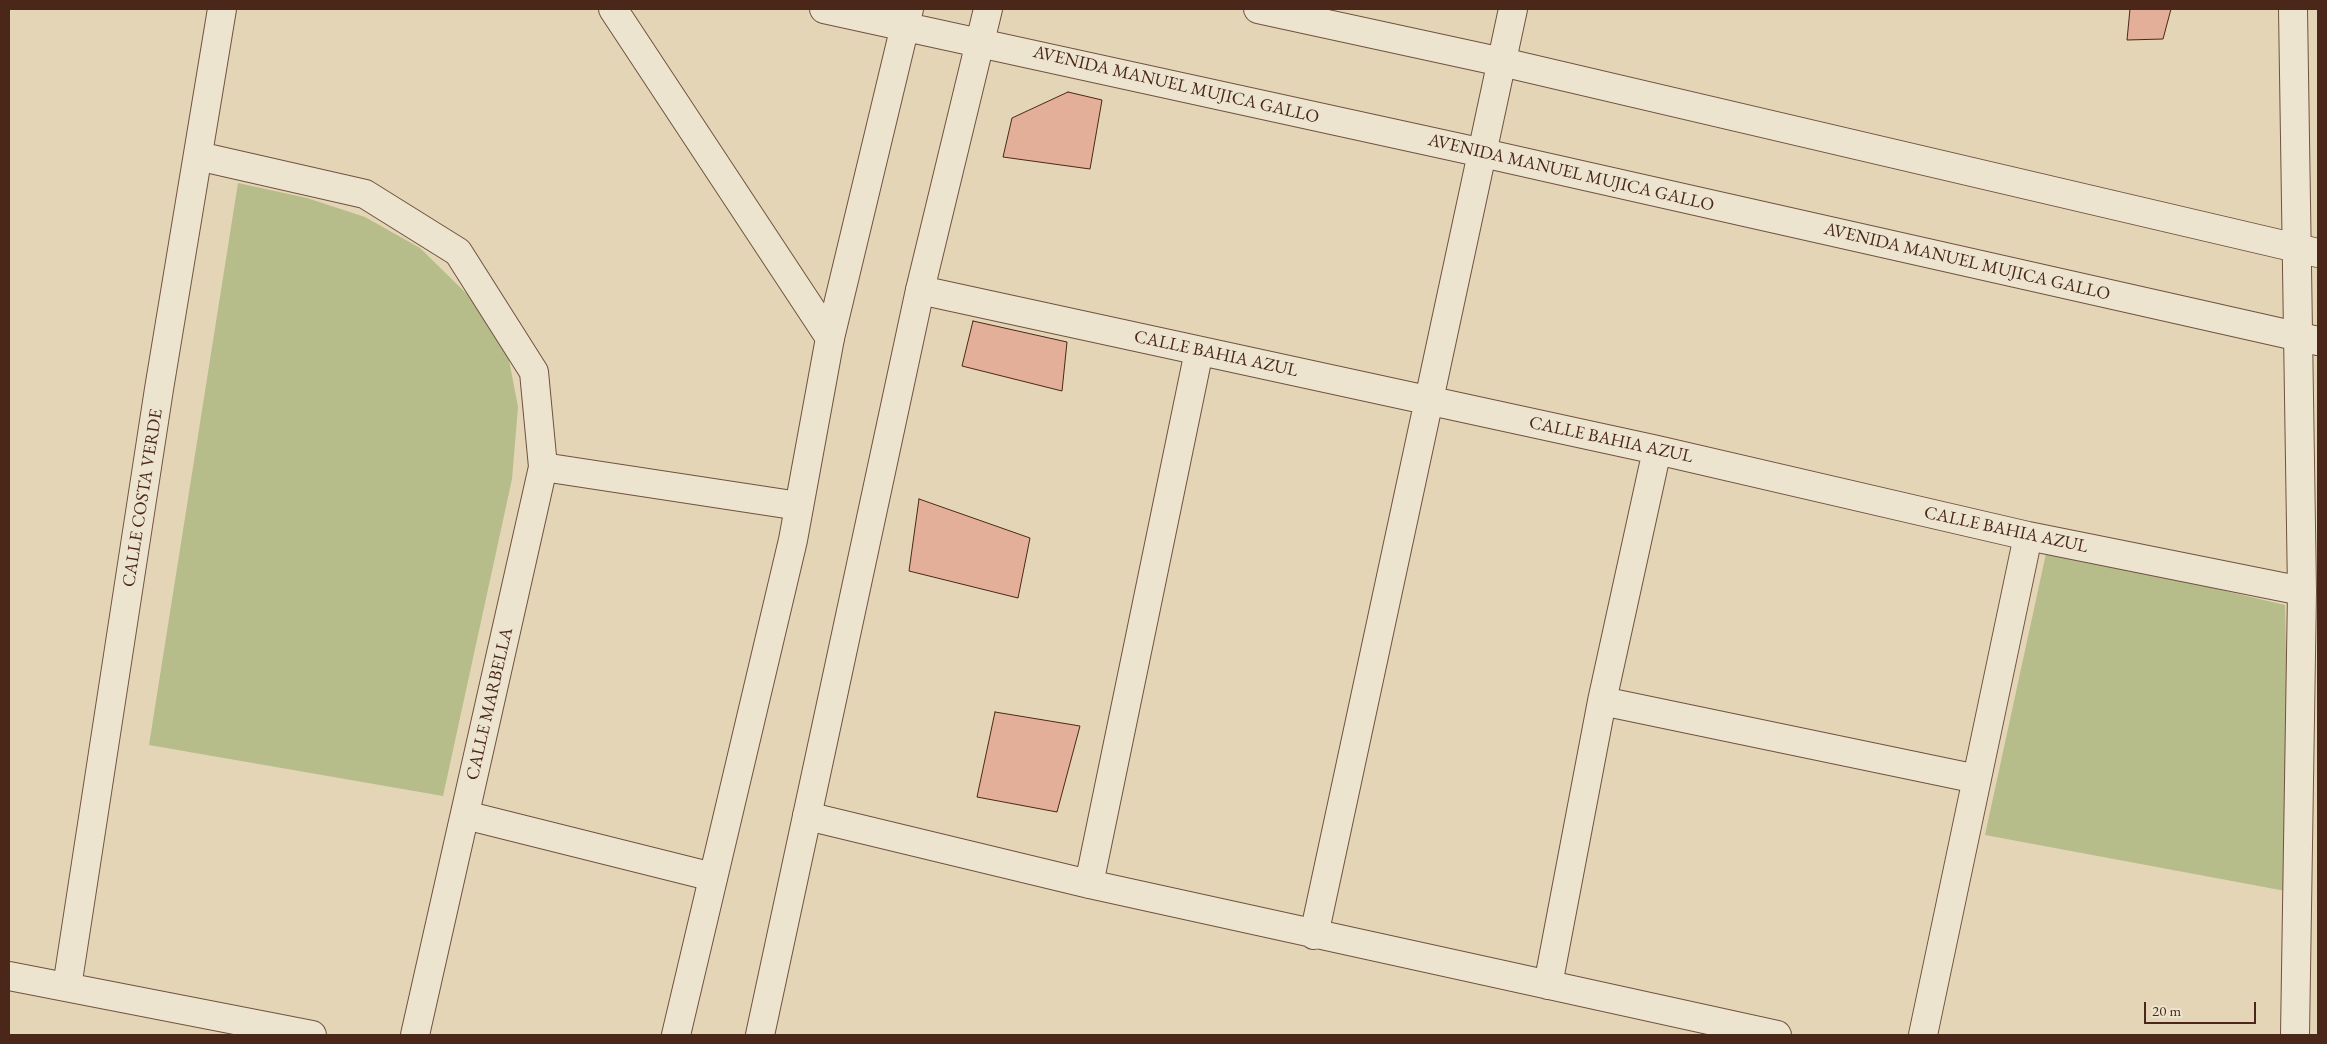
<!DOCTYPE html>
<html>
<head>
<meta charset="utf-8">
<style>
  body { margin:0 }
  #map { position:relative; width:2327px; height:1044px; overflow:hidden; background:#e3d5b5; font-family:"EB Garamond",serif }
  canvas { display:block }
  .frame { position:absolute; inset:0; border:10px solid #4a2719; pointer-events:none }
  .scale { position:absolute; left:2144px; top:1002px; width:112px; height:22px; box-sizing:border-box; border:2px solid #4a2719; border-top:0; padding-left:6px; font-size:15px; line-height:18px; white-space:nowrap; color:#4a2719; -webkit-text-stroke:4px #ede4cf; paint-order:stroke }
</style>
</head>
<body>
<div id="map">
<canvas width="2327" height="1044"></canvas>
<div class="frame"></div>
<div class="scale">20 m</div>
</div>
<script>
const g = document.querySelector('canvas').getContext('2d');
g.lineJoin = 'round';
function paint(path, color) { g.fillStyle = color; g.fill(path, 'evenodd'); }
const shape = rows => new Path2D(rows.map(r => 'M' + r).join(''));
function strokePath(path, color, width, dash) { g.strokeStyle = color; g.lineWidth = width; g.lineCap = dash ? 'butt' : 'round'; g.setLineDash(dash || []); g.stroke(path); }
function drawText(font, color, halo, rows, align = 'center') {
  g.font = font + ' "EB Garamond",serif'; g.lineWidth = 4; g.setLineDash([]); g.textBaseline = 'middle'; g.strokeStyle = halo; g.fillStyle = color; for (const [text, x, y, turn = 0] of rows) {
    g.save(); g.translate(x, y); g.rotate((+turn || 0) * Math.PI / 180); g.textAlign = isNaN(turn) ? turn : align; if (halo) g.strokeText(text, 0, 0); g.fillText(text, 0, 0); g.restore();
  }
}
paint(shape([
  [238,183,307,198,365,217,420,248,475,302,508,355,518,407,512,479,443,796,149,745],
  [2047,549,2285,605,2291,892,1985,835]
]), '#b7bc8b');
const building = shape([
  [2130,9,2171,9,2163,39,2127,40,2130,9],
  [1068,92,1102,100,1090,169,1003,157,1012,118,1068,92],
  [973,321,1067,342,1062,391,962,366,973,321],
  [919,499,1030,538,1018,598,909,571,919,499],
  [995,712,1080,726,1057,812,977,797,995,712]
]);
paint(building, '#e3af99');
strokePath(building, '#4a2719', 1);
const minor = shape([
  [613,9,830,338],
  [2293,9,2302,591,2295,1035],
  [198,156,365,194,458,252,534,372,543,467,415,1035],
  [920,290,1657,450,2028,536,2302,591],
  [543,467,799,506],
  [1602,701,1977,779],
  [465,815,713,877],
  [807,816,1089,884,1777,1035],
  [1089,884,1199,351],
  [1314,935,1513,9],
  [9,976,312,1035],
  [1548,985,1602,701,1657,450],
  [67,987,159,389,222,9],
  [1923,1035,2028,536]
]);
const tertiary = shape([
  [824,9,1483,153,2318,341],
  [1258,9,1502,62,2318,253],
  [676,1035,793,540,830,338,909,9],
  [760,1035,920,290,988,9]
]);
strokePath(minor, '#705240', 30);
strokePath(tertiary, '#705240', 30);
strokePath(minor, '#ede4cf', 28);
strokePath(tertiary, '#ede4cf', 28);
drawText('18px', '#4a2719', '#ede4cf', [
  ["AVENIDA MANUEL MUJICA GALLO",1176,85,13],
  ["AVENIDA MANUEL MUJICA GALLO",1571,173,13],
  ["AVENIDA MANUEL MUJICA GALLO",1967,262,13],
  ["CALLE BAHIA AZUL",1216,354,12],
  ["CALLE BAHIA AZUL",1611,440,12],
  ["CALLE COSTA VERDE",143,498,-81],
  ["CALLE BAHIA AZUL",2006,530,12],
  ["CALLE MARBELLA",490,704,-77]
]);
</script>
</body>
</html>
